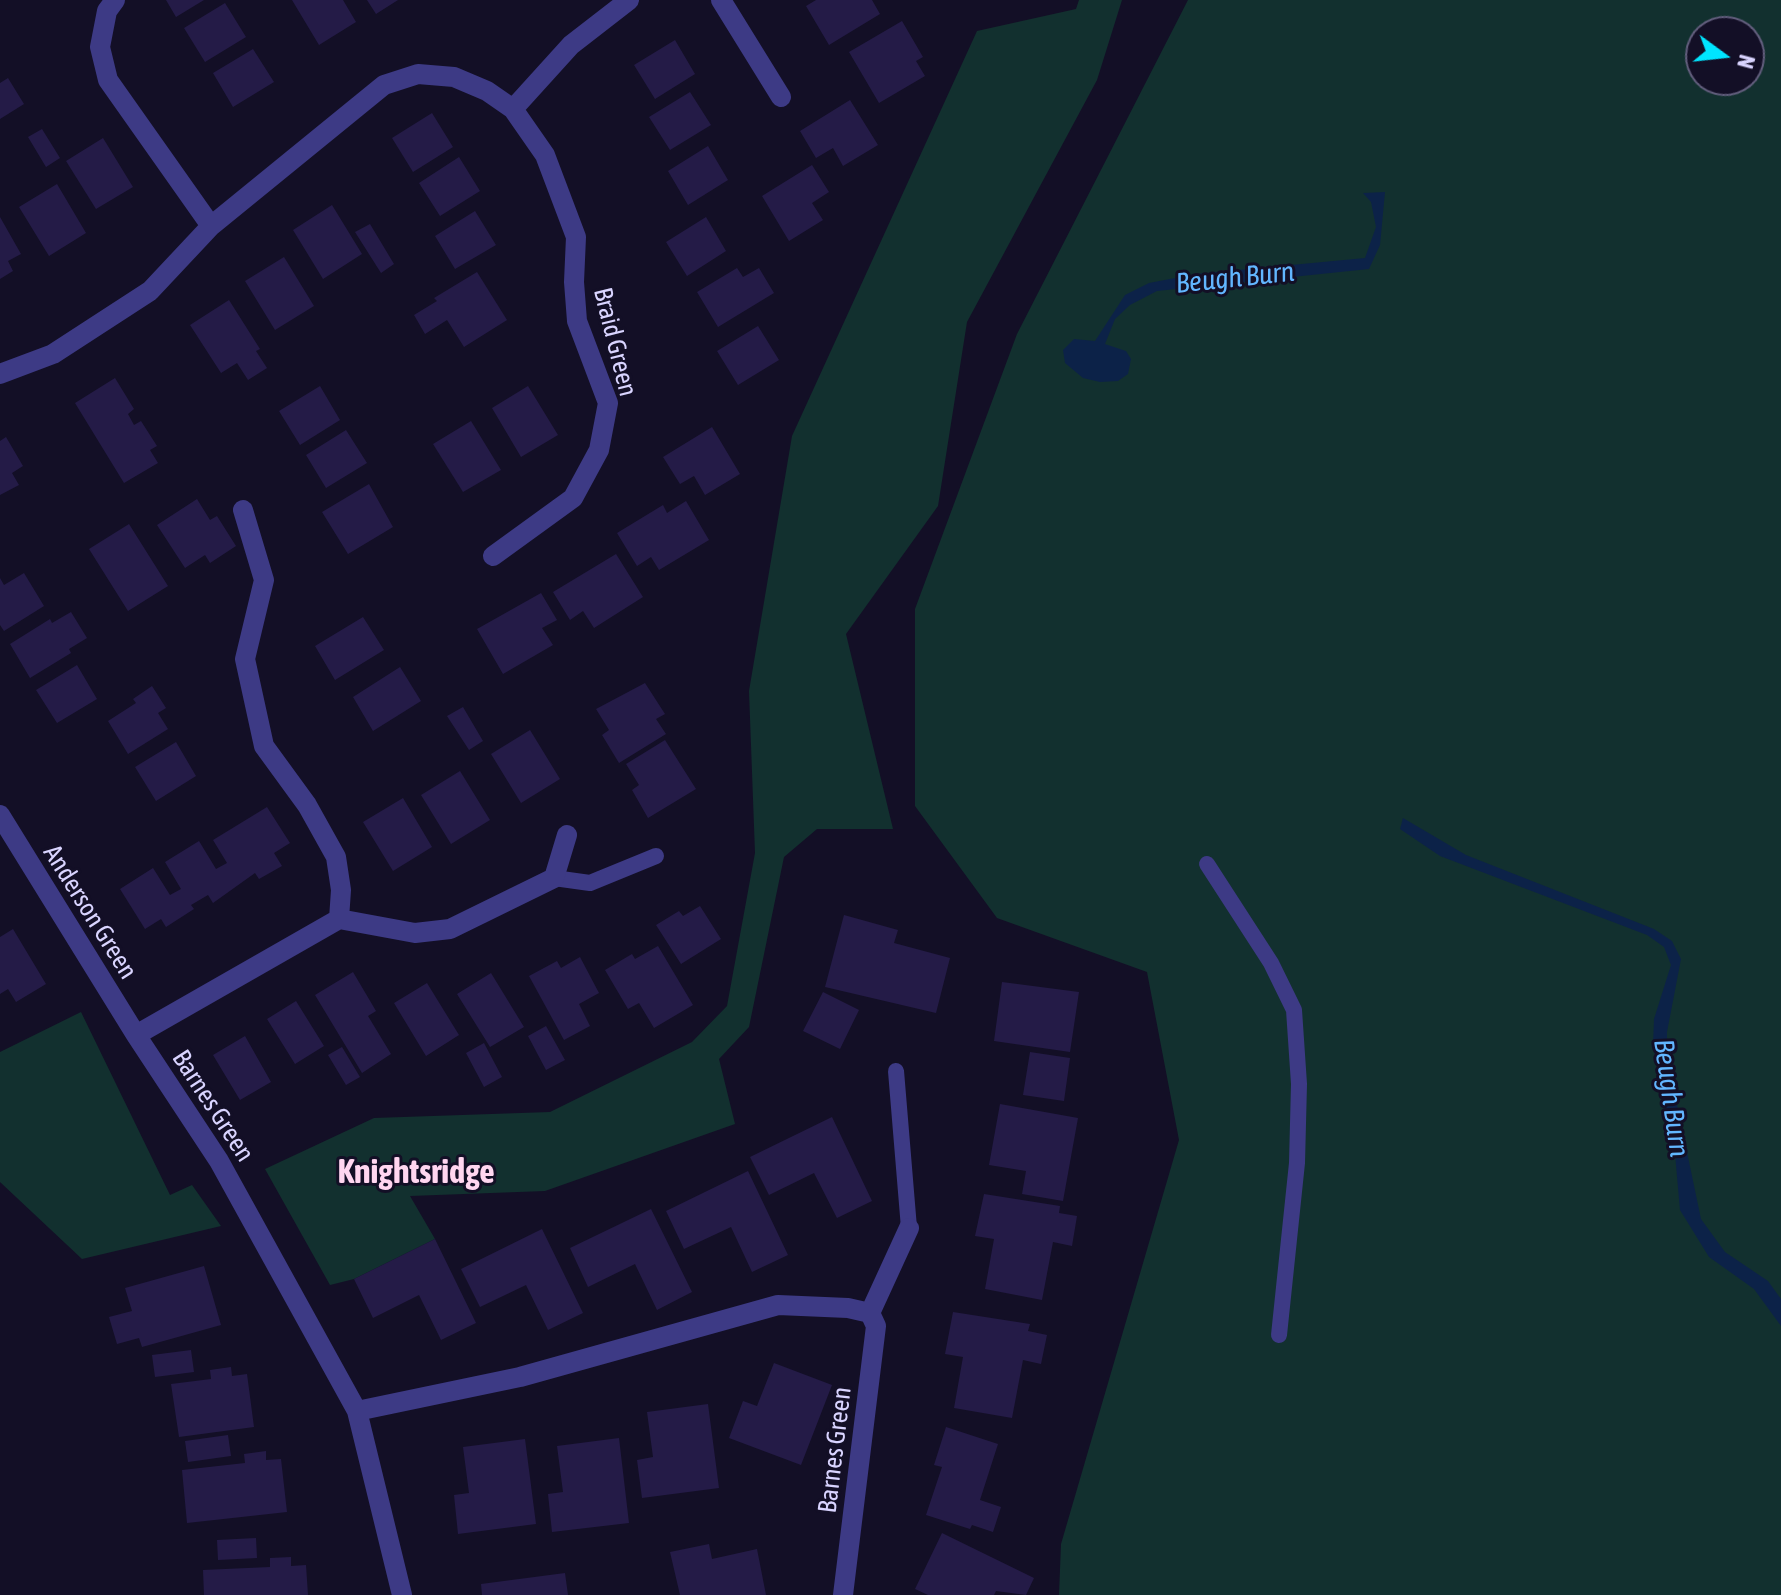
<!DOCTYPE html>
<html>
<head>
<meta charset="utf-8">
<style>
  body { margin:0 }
  #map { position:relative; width:1781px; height:1595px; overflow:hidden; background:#130f26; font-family:"Asap Condensed",sans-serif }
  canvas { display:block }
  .north { position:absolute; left:1685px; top:16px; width:80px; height:80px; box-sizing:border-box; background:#130f26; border:2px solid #625e7d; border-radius:50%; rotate:105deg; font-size:22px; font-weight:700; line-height:32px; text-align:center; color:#d9d4ff }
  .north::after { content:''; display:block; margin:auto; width:28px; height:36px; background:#00e5ff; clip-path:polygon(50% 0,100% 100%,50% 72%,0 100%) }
</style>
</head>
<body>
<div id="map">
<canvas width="1781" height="1595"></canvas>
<div class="north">N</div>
</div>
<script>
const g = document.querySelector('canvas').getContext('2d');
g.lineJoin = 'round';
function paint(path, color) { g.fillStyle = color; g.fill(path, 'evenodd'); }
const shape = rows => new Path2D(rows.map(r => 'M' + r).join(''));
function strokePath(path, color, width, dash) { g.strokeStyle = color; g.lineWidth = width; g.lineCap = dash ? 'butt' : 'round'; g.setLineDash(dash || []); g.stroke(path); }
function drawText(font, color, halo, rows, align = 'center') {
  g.font = font + ' "Asap Condensed",sans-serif'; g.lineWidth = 6; g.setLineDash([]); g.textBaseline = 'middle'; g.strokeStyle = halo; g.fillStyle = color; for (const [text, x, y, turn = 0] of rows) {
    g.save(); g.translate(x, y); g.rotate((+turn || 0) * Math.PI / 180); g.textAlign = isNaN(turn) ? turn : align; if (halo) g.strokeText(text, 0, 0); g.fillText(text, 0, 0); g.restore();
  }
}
paint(shape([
  [1079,0,1122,0,1097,80,967,322,938,506,846,634,893,829,817,829,784,857,749,1027,719,1059,735,1124,545,1191,410,1196,435,1239,354,1279,330,1285,265,1169,374,1118,550,1112,692,1042,727,1006,755,853,749,691,792,436,977,31,1076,9],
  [1188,0,1781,0,1781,1595,1059,1595,1061,1544,1179,1140,1147,972,997,918,915,806,915,609,1017,334],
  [1701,32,1749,32,1749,80,1701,80],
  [81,1012,170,1195,192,1185,221,1226,82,1259,0,1182,0,1052]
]), '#12302f');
paint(shape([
  [1385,192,1380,245,1369,269,1157,291,1130,305,1115,319,1105,344,1126,351,1131,359,1128,374,1118,381,1100,382,1083,378,1065,363,1063,350,1074,339,1095,341,1125,295,1149,283,1196,274,1365,258,1376,227,1371,202,1363,193],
  [1403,818,1466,855,1654,929,1672,941,1681,959,1667,1032,1667,1057,1701,1219,1725,1252,1768,1281,1781,1299,1781,1326,1754,1289,1709,1257,1680,1210,1675,1154,1653,1046,1654,1019,1671,965,1664,947,1647,935,1440,856,1400,829]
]), '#0c2248');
paint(shape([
  [166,0,204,0,176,17],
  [292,0,343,0,356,22,319,45],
  [367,0,398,0,376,14],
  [816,0,872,0,880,14,829,45,806,6],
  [225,3,246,37,205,62,184,28],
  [902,21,923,57,916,61,925,76,879,103,849,52],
  [675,40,695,74,655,99,634,65],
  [253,49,274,82,233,107,213,73],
  [8,78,24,104,0,119,0,83],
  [690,92,711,125,670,150,649,117],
  [850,100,878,145,843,166,833,148,816,158,800,131],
  [432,113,453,147,413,172,392,138],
  [42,129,60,158,46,167,28,137],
  [103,138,133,187,96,209,66,161],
  [708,146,728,180,688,205,668,171],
  [459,157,480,191,440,216,419,183],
  [812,165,829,192,812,203,823,220,789,241,762,196],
  [57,184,86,233,49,256,19,207],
  [332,205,362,254,323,279,293,230],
  [475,211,496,245,455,269,435,236],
  [0,217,21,254,8,261,13,271,0,279],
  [706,217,726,251,687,276,666,242],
  [370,224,394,264,381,273,355,232],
  [284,257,314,306,275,330,245,281],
  [737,268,743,277,759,268,774,293,718,327,697,292],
  [477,272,507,320,464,347,447,320,425,334,414,315,437,301,434,298],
  [229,300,260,349,256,351,267,368,248,380,237,363,221,373,190,325],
  [758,326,779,360,738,385,717,351],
  [115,378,134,409,128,414,134,425,141,421,157,446,150,450,158,463,124,483,75,403],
  [320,386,340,420,300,445,279,411],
  [528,386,558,435,521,457,492,408],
  [471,421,501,470,463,492,433,444],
  [712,427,740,474,705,495,694,476,680,484,663,457],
  [346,430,367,463,326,488,306,455],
  [6,437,23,466,12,473,19,485,0,495,0,441],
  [369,484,393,527,348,554,322,512],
  [197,499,210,520,217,516,236,546,210,563,205,555,185,568,157,525],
  [686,501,709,540,659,570,651,557,637,566,617,533,663,505,667,513],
  [129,524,168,586,128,611,89,549],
  [616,554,643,597,594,628,583,611,570,620,553,592],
  [24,573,44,606,4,631,0,625,0,578,4,585],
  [541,593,557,620,542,628,553,645,503,674,477,629],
  [71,612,87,638,69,649,71,653,30,678,10,644,50,619,52,623],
  [363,617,384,650,335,680,315,646],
  [77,665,97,699,57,723,36,690],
  [400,667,421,701,373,731,353,697],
  [645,683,665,714,656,719,666,734,619,763,602,735,609,730,596,709],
  [152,686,166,708,158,713,168,729,128,754,108,721,136,703,133,699],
  [463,707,483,741,469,750,447,716],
  [530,730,560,779,521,803,491,754],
  [665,740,696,789,648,818,632,790,639,785,626,764],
  [176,742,196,776,156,801,135,767],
  [460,771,490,820,451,844,421,795],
  [403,798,432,847,393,871,363,822],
  [267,807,290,843,274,853,282,866,259,879,255,873,213,903,208,895,191,905,194,909,166,927,161,919,145,929,120,889,153,868,170,895,181,889,165,862,199,841,216,869,227,863,213,840],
  [700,906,721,939,681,964,656,925,679,911,683,916],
  [844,915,898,930,894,943,950,958,936,1013,825,987],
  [13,929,46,984,16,1002,8,989,0,994,0,937],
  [658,946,693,1005,654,1028,639,1003,628,1009,605,970,632,954,635,959],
  [580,957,599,993,579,1004,590,1026,564,1040,529,976,557,961,561,968],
  [353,972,376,1011,368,1016,391,1054,362,1073,315,995],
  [491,973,524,1027,490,1047,457,994],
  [1002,982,1079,992,1070,1052,994,1041],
  [427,983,459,1035,426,1056,394,1003],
  [823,992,859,1010,840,1049,803,1031],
  [296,1001,324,1046,295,1064,267,1019],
  [546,1026,565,1060,546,1070,528,1036],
  [245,1036,271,1082,240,1100,213,1055],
  [484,1043,502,1077,484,1087,466,1053],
  [342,1047,360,1077,346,1085,328,1055],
  [1030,1052,1070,1058,1064,1101,1023,1095],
  [1000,1104,1078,1118,1063,1201,1022,1194,1026,1171,989,1165],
  [832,1117,872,1201,837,1218,814,1173,769,1195,750,1157],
  [748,1171,788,1255,752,1272,731,1227,684,1249,666,1211],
  [984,1194,1060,1206,1059,1213,1077,1216,1072,1246,1053,1242,1042,1300,985,1289,994,1239,975,1236],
  [651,1209,692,1292,657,1310,635,1264,588,1287,570,1248],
  [542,1229,583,1313,548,1330,526,1285,480,1307,461,1269],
  [435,1239,476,1323,441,1340,419,1295,373,1318,354,1279],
  [204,1266,221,1325,142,1347,139,1338,117,1344,109,1317,132,1311,125,1288],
  [953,1312,1030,1324,1028,1331,1047,1335,1041,1364,1023,1360,1012,1418,954,1408,963,1357,945,1354],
  [191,1350,194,1372,155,1377,152,1355],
  [774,1363,832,1385,801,1465,729,1438,743,1401,757,1406],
  [231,1367,232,1376,247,1374,254,1427,179,1437,171,1384,211,1379,210,1370],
  [708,1404,719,1488,642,1498,637,1460,653,1457,647,1412],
  [946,1427,998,1444,980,1500,1001,1507,993,1532,972,1525,970,1529,926,1515,942,1467,934,1465],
  [228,1435,231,1456,188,1462,185,1441],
  [619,1438,629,1523,552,1532,548,1494,563,1492,557,1446],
  [525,1439,536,1524,458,1534,454,1495,469,1493,463,1447],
  [266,1451,266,1460,281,1459,287,1512,187,1523,182,1470,245,1463,244,1454],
  [942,1533,1034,1578,1026,1595,996,1591,994,1595,928,1595,915,1589],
  [256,1538,257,1558,218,1560,217,1540],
  [709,1544,712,1559,757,1549,766,1595,680,1595,670,1552],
  [291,1557,291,1566,306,1565,308,1595,204,1595,203,1570,270,1567,270,1558],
  [565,1573,568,1595,482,1595,481,1584]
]), '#241b47');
strokePath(shape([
  [1207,864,1271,963,1294,1010,1299,1084,1297,1163,1279,1335],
  [554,878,590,883,656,856],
  [896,1071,909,1228]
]), '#3d3a85', 16);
strokePath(shape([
  [115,0,107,11,100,47,108,80,211,226],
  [721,0,781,97],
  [513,109,571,45,629,0],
  [0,374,53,354,150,291,211,226,384,85,418,74,454,77,487,91,513,109,545,155,576,237,574,282,577,321,608,403,599,450,573,498,493,556],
  [243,510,264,580,245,659,264,746,307,805,336,857,341,890,339,919],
  [0,815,136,1035,219,1161,357,1411,402,1595],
  [136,1035,339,919,415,933,450,929,554,878,567,835],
  [357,1411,520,1377,778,1305,848,1308,870,1313],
  [843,1595,876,1326,870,1313,909,1228]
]), '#3d3a85', 20);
drawText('26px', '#d9d4ff', '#130f26', [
  ["Braid Green",615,342,76],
  ["Anderson Green",90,912,58],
  ["Barnes Green",213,1106,57],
  ["Barnes Green",835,1450,-83]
]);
drawText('italic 28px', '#62b6ff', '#130f26', [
  ["Beugh Burn",1235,278,-6],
  ["Beugh Burn",1671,1098,82]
]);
drawText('bold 34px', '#ffd6f0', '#130f26', [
  ["Knightsridge",416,1172]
]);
</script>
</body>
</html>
